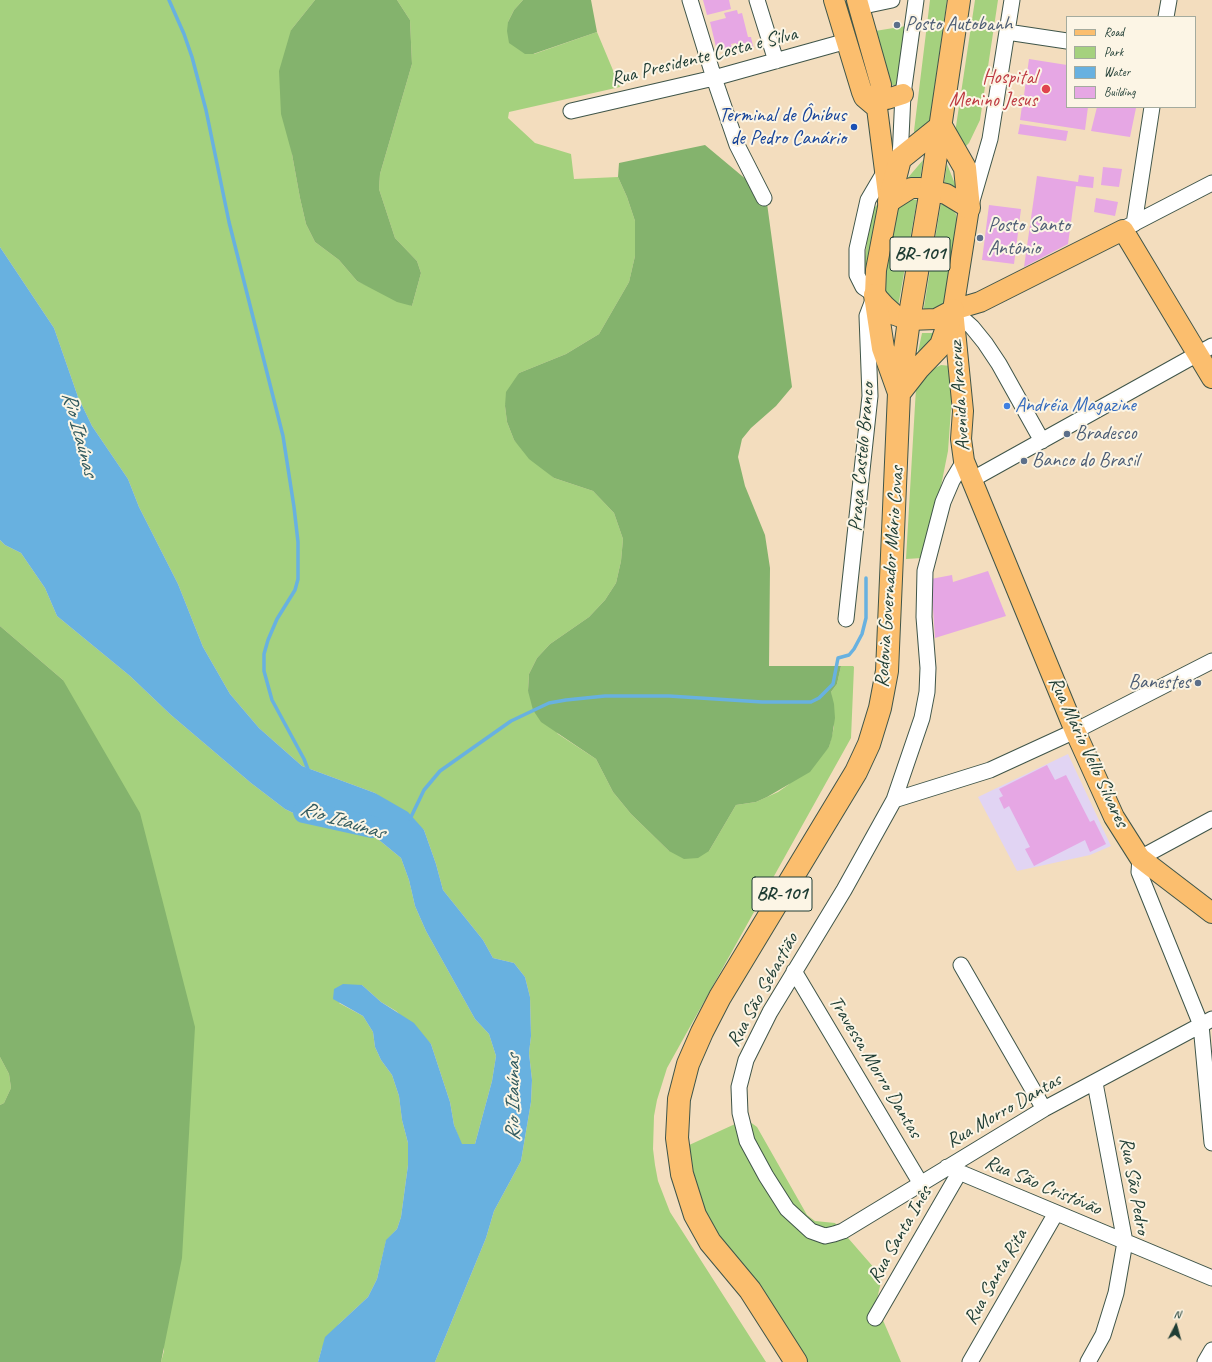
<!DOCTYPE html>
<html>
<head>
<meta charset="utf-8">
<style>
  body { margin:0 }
  #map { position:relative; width:1212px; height:1362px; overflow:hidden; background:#f3ddbe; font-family:Caveat,sans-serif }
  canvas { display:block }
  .legend { position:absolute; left:1066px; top:16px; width:130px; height:92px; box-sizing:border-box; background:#fcf5e5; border:1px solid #a4ab9e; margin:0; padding:5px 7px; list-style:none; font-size:12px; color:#1f3d34 }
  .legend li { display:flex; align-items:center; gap:8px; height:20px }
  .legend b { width:20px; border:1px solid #a4ab9e }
  .north { position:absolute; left:1156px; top:1306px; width:40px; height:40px; -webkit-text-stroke:3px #fcf5e5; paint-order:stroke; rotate:6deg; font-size:11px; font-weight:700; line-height:16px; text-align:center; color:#1f3d34 }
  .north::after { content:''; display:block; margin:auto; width:14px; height:18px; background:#1f3d34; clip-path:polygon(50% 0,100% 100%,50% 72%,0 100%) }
</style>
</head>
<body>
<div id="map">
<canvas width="1212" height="1362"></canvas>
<ul class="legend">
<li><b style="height:5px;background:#fbbe6e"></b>Road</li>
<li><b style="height:11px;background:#a5d17e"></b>Park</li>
<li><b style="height:11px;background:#68b1e0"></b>Water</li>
<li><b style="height:11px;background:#e6a7e4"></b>Building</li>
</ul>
<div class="north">N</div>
</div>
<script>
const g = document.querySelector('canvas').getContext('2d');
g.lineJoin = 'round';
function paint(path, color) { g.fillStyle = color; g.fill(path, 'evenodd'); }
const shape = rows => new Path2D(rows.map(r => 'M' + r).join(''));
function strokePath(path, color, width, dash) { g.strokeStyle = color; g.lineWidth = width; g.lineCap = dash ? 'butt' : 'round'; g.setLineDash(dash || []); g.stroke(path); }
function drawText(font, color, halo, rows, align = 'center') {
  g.font = font + ' Caveat,sans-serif'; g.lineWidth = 4; g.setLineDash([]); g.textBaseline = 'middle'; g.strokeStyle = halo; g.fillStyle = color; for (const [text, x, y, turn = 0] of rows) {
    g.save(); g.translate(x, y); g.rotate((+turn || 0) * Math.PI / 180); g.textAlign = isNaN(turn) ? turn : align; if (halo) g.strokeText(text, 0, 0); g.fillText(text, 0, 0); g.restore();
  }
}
paint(shape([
  [1068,754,1111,846,1090,855,1017,871,978,797]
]), '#e1d4f3');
paint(shape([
  [0,0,315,0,291,30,292,154,300,198,306,224,315,242,339,260,357,281,412,306,421,273,417,261,395,238,379,189,380,174,412,64,410,20,397,0,523,0,514,10,508,22,534,54,597,32,620,87,509,112,508,118,535,143,571,154,574,179,618,177,627,197,635,221,635,256,629,282,599,334,566,354,519,373,505,406,507,422,514,440,554,478,593,491,614,513,623,539,621,561,616,583,605,600,589,617,550,644,537,658,529,674,528,691,558,734,596,759,613,792,631,814,669,851,709,851,736,805,756,802,778,792,788,785,829,747,834,727,831,692,837,684,841,666,853,666,854,667,851,738,667,1068,657,1100,654,1116,653,1149,655,1165,658,1181,670,1212,766,1362,435,1362,486,1238,494,1211,521,1161,531,1102,532,1080,529,1053,531,1036,530,997,525,977,514,963,493,958,483,940,443,890,436,864,424,830,375,793,302,766,259,728,230,694,203,647,178,584,139,507,128,479,92,426,78,397,54,328,0,247],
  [930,0,947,0,929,125,916,137,914,131],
  [975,0,998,0,980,120,969,143,966,146,961,146,955,133],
  [906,26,896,85,892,85,889,82,875,31],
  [923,160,920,180,906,180],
  [947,164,957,189,944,185],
  [908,199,917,200,898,307,882,289,896,208],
  [880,202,868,277,865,274,865,257,870,219,875,207],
  [941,203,949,206,956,214,957,220,944,307,923,313],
  [922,333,939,333,917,357],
  [941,365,951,366,954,368,948,451,939,496,922,558,906,559,916,388,929,371],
  [0,540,5,545,21,553,45,588,57,616,130,676,171,715,251,783,285,809,310,821,339,818,373,835,401,858,409,880,415,906,426,931,475,1019,489,1034,496,1056,492,1081,475,1144,461,1144,454,1125,450,1102,431,1044,396,1011,381,1002,362,985,339,1003,363,1016,373,1032,375,1047,381,1060,392,1075,399,1096,402,1120,408,1143,408,1165,401,1217,397,1229,386,1241,377,1279,368,1297,339,1324,322,1348,318,1362,161,1362,164,1351,63,680,0,626],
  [0,1057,9,1074,11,1088,4,1103,0,1105],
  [746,1119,757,1127,807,1215,815,1221,835,1223,882,1277,876,1304,901,1362,802,1362,725,1254,691,1191,687,1146]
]), '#a5d17e');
paint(shape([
  [315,0,397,0,410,20,412,64,380,174,379,189,395,238,417,261,421,273,412,306,397,302,357,281,339,260,315,242,306,224,300,198,292,154,281,114,279,71,291,30],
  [523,0,591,0,597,32,533,54,525,54,509,43,507,31,508,22,514,10],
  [705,145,766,196,792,387,776,406,751,428,742,439,738,457,745,486,765,535,770,568,769,666,841,666,837,684,831,692,834,704,835,718,832,737,829,747,810,772,767,797,756,802,736,805,709,851,698,858,684,859,669,851,631,814,613,792,596,759,541,722,533,710,528,691,529,674,537,658,550,644,589,617,605,600,616,583,621,561,623,539,614,513,593,491,554,478,529,459,514,440,507,422,505,406,506,392,519,373,566,354,599,334,629,282,635,256,635,221,627,197,618,177,619,163],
  [0,626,63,680,140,813,195,1027,182,1258,161,1362,0,1362,0,1105,4,1103,11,1088,9,1074,0,1057]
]), '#84b36d');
paint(shape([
  [0,247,54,328,78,397,92,426,128,479,139,507,178,584,203,647,230,694,259,728,302,766,375,793,408,812,424,830,436,864,443,890,483,940,493,958,514,963,525,977,530,997,531,1036,529,1053,532,1080,531,1102,521,1161,494,1211,486,1238,435,1362,318,1362,325,1337,368,1297,377,1279,386,1240,397,1229,401,1217,408,1165,408,1143,402,1120,399,1096,392,1075,381,1060,375,1047,373,1032,363,1016,333,999,334,989,343,984,362,985,381,1002,414,1023,431,1044,450,1102,454,1125,462,1144,475,1144,492,1081,496,1056,489,1034,475,1019,426,931,415,906,409,880,401,858,373,835,339,818,310,821,285,809,251,783,171,715,130,676,57,616,45,588,21,553,5,545,0,540]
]), '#68b1e0');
strokePath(shape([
  [169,0,184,34,192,57,206,110,229,222,283,436,294,507,298,542,298,579,295,590,277,619,268,640,264,654,264,671,272,700,304,759,309,772],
  [410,819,424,790,440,771,511,721,549,703,566,700,605,696,669,696,762,702,811,702,819,698,833,684,838,658,849,655,854,649,862,634,866,618,866,578]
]), '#68b1e0', 3.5);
strokePath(shape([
  [304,812,372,827]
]), '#68b1e0', 22);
paint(shape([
  [703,0,729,0,731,9,707,15],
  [737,10,738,14,742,13,748,37,751,37,754,50,738,54,736,43,731,44,732,48,717,51,710,22,726,18,724,13],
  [1029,59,1067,65,1067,107,1088,107,1085,130,1020,120,1022,106,1019,106,1020,95,1024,95],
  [1097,107,1136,108,1130,137,1091,131],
  [1020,124,1068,131,1066,141,1018,134],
  [1103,167,1122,169,1119,187,1101,185],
  [1079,175,1094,177,1093,188,1076,186,1068,244,1024,267,1037,176,1078,182],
  [1096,198,1118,202,1115,216,1094,212],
  [989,205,1021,209,1014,264,982,260],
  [988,571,1006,616,935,638,931,579,952,575,953,582],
  [1047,765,1055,780,1066,775,1090,822,1094,820,1106,844,1090,852,1085,840,1034,866,1025,849,1030,847,1009,806,1004,809,999,798,1003,796,999,789]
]), '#e6a7e4');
const minor = shape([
  [690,0,714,78,737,145,764,198],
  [757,0,776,61],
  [859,7,892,0],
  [1166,17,1169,0],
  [1007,32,1067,41],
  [571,111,714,78,847,41],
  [972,201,990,139,1012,0],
  [1134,224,1152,107],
  [1127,227,1212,183],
  [953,310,972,327,985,343,999,364,1042,441],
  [964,461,952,481,943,502,925,571,924,617,928,668,927,692,922,718,894,800,844,890,770,1012,746,1060,739,1087,740,1113,747,1141,766,1176,787,1209,811,1231,825,1236,834,1234,843,1231,1044,1109,1212,1019],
  [973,479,1212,346],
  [846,619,870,396,867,316,875,295,863,287,857,275,857,249,868,200,885,171,900,159,903,94,916,0],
  [894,800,990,770,1075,731,1212,661],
  [1212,819,1140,858,1139,872,1201,1025,1212,1143],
  [961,965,1044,1109],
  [794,971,921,1184],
  [947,1167,1212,1278],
  [875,1318,959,1173],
  [970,1362,1056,1213],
  [1088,1362,1103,1335,1116,1293,1125,1242,1095,1083],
  [1205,1362,1212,1350]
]);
const major = shape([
  [834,0,862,92,864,97,877,108],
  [857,0,881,85,877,108,889,202,876,270,875,295,885,306,895,315,909,320,936,319,953,310,980,302,1123,230,1212,378],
  [879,99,887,99,903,94],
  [889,202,911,188,920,188,946,194,969,208,953,310,963,411,961,439,964,461,1075,731,1114,817,1140,858,1212,913]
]);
const highway = shape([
  [941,126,965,168,969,208],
  [889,202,900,159,941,126],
  [875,295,883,348,898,390],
  [900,392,918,369,941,345,953,310],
  [796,1362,750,1290,710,1242,695,1215,682,1174,677,1138,679,1099,688,1064,702,1032,720,997,856,772,869,744,880,708,887,671,899,393,909,320,931,189,959,0]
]);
strokePath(minor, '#3f5549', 17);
strokePath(major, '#3f5549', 22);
strokePath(highway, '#3f5549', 24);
strokePath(minor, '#fff', 15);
strokePath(major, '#fbbe6e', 20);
strokePath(highway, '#fbbe6e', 22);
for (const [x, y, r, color] of [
  [897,25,4,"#5c6f8a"],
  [1046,89,5,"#e0444e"],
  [854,127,4,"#1a4fb4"],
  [980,238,4,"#5c6f8a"],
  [1007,406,4,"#3f7fe0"],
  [1067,434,4,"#5c6f8a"],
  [1024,461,4,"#5c6f8a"],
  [1198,683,4,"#5c6f8a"]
]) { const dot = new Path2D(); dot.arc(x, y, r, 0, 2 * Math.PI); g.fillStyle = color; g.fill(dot); strokePath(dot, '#fcf5e5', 1.5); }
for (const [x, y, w] of [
  [920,254,60],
  [782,894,60]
]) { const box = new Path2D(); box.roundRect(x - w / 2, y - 17, w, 34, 3); g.fillStyle = '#fcf5e5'; g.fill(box); strokePath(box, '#1f3d34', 1); }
drawText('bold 19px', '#1f3d34', null, [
  ["BR-101",920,254],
  ["BR-101",782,894]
]);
drawText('20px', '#4e5e75', '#fcf5e5', [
  ["Posto Autobanh",905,25],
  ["Posto Santo",988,226],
  ["Antônio",988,249],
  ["Bradesco",1075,434],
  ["Banco do Brasil",1032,461],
  ["Banestes",1190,683,"right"]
], 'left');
drawText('20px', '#1f3d34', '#fcf5e5', [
  ["Rua Presidente Costa e Silva",704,57,-14],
  ["Avenida Aracruz",960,396,-94],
  ["Praça Castelo Branco",862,457,-85],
  ["Rodovia Governador Mário Covas",890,577,-86],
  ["Rua Mário Vello Silvares",1088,752,65],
  ["Rua São Sebastião",763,990,-61],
  ["Travessa Morro Dantas",875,1067,59],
  ["Rua Morro Dantas",1004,1111,-30],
  ["Rua São Cristóvão",1043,1186,23],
  ["Rua São Pedro",1134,1186,80],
  ["Rua Santa Inês",900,1235,-60],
  ["Rua Santa Rita",996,1277,-60]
]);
drawText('20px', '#be3a42', '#fcf5e5', [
  ["Hospital",1037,78],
  ["Menino Jesus",1037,101]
], 'right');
drawText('20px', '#164399', '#fcf5e5', [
  ["Terminal de Ônibus",846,116],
  ["de Pedro Canário",846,139]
], 'right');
drawText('20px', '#366cbe', '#fcf5e5', [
  ["Andréia Magazine",1015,406]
], 'left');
drawText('italic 21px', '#315a5f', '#fcf5e5', [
  ["Rio Itaúnas",79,434,75],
  ["Rio Itaúnas",342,821,17],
  ["Rio Itaúnas",513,1098,-90]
]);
</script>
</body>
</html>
